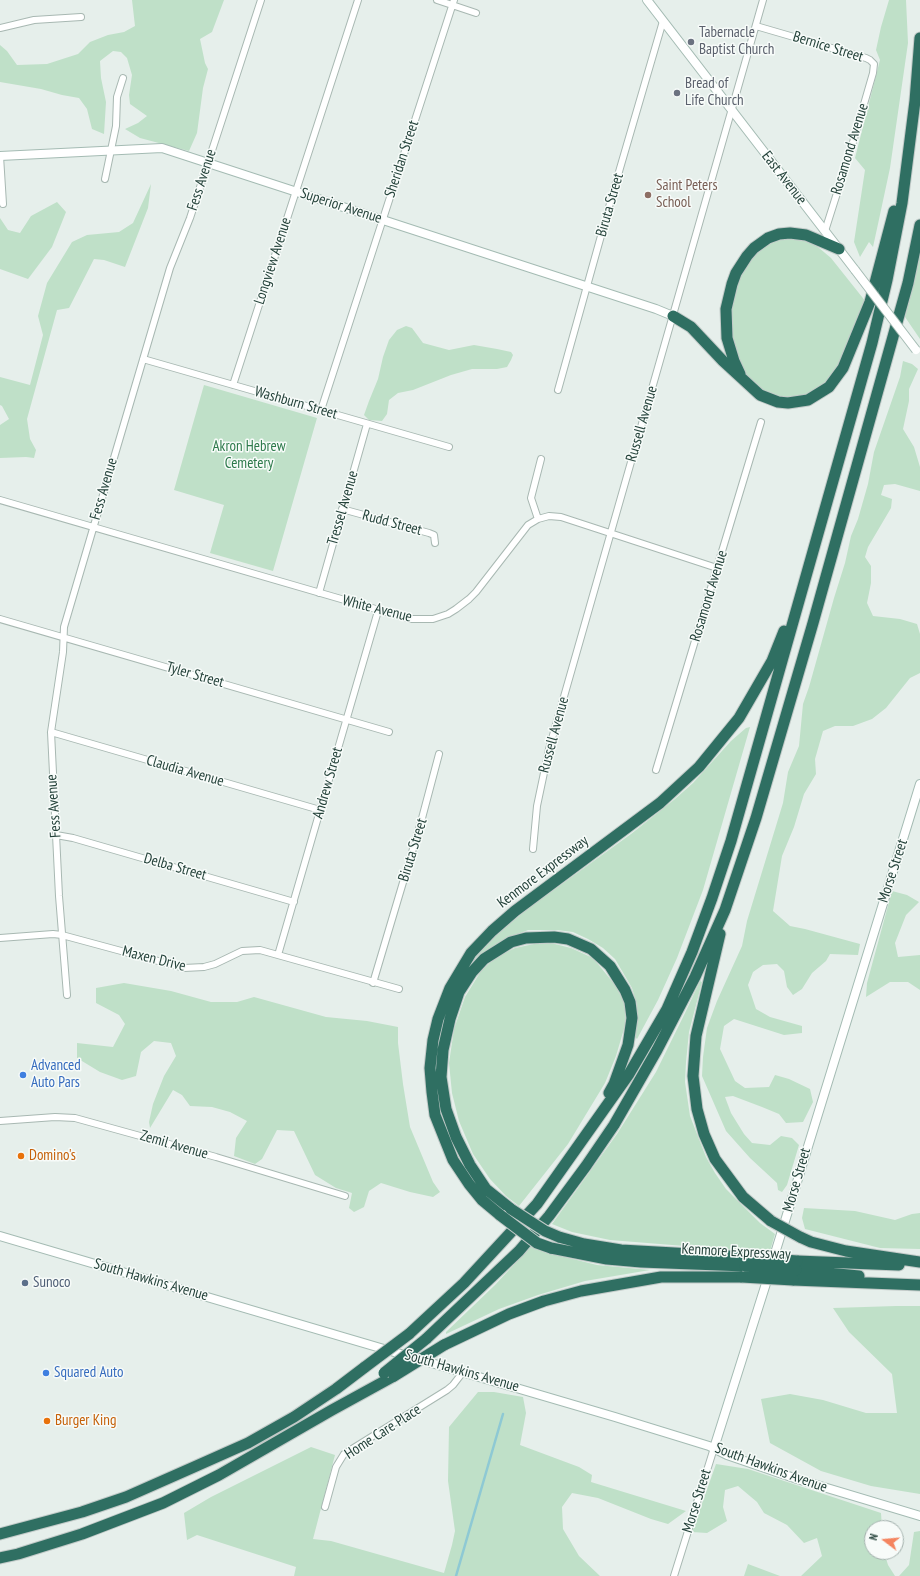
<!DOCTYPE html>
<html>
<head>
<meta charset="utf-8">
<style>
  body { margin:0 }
  #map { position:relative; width:920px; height:1576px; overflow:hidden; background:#e6efeb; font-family:"PT Sans Narrow",sans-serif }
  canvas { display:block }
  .north { position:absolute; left:864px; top:1520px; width:40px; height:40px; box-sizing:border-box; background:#f7fbf9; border:1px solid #a3b1ad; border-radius:50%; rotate:286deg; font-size:11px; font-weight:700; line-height:16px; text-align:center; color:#24423a }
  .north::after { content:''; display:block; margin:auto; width:14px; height:18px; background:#f4845f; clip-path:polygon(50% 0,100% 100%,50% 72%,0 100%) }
</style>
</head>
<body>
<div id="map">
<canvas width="920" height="1576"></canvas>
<div class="north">N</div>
</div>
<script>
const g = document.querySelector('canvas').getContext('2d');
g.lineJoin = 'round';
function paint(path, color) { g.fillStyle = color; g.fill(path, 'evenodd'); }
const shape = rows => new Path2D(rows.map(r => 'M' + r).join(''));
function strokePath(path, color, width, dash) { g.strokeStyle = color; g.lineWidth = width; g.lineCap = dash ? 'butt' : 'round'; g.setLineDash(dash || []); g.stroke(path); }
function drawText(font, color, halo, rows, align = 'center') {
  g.font = font + ' "PT Sans Narrow",sans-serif'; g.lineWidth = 3; g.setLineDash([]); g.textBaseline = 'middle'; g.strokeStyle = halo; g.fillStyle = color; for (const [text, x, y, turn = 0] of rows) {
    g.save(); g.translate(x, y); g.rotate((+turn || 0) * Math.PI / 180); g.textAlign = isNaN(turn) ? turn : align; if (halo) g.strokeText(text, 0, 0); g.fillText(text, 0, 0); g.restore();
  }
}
paint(shape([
  [132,0,224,0,212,32,200,39,205,63,208,69,203,88,197,133,189,151,140,138,125,129,138,123,147,116,130,104,129,95,132,75,127,58,121,52,113,51,100,61,101,78,106,102,104,134,92,129,87,109,79,98,62,95,41,89,0,82,0,45,7,51,17,65,47,64,78,54,90,42,108,35,124,32,135,26],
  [889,0,906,0,908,43,890,168,878,224,873,247,869,242,860,257,854,242,865,170,855,158,880,60,876,50,881,27],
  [151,184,148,208,125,267,104,260,94,259,69,308,57,310,27,419,30,439,36,450,34,458,26,457,0,458,0,425,9,419,2,406,0,405,0,377,30,385,43,335,38,316,47,283,72,242,87,235,119,232,133,223],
  [57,202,66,212,52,247,28,279,0,269,0,218,8,230,20,233,31,216],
  [792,236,812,242,831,258,866,302,840,365,829,380,820,388,801,398,792,399,766,394,746,375,736,358,731,335,729,312,738,278,754,253,778,239],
  [920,253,920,339,905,317],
  [406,326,412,328,423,343,449,350,474,345,497,349,511,352,513,355,511,360,507,367,497,369,472,369,451,375,413,390,398,393,389,400,387,414,382,421,369,420,364,415,369,401,378,379,383,357,389,340,397,330],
  [903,361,912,364,918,369,909,389,909,401,903,429,914,447,920,467,920,491,895,484,884,485,881,495,892,499,891,508,868,547,865,557,871,566,871,583,867,603,873,616,900,619,917,624,920,634,920,673,910,678,886,708,872,719,853,726,835,726,823,731,815,759,816,774,804,794,794,827,782,856,773,911,790,926,805,929,860,944,858,955,830,954,826,961,812,973,802,989,793,995,787,987,784,971,777,964,763,965,753,972,748,985,756,1009,770,1017,802,1026,802,1033,784,1035,734,1019,724,1026,720,1049,735,1081,745,1088,769,1087,775,1075,789,1079,810,1089,813,1102,803,1122,786,1123,779,1114,762,1107,733,1096,725,1097,731,1113,744,1134,752,1143,770,1145,781,1136,792,1138,799,1145,787,1185,782,1192,778,1190,777,1183,750,1158,726,1131,702,1076,703,1057,707,1028,717,1001,742,946,747,921,783,803,788,772,799,746,803,704,809,687,834,598,845,563,851,536,858,519,868,484,874,452,900,377],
  [204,385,317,418,273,571,210,553,224,505,174,490],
  [750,727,703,890,677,958,658,1000,637,1039,635,1037,637,1005,632,988,615,959,603,948,588,939,573,932,557,930,528,930,506,939,474,959,488,942,526,910,631,834,675,799,693,783,731,741,746,728],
  [892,891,907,895,919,902,906,915,895,943,898,957,920,955,920,990,908,982,890,982,866,997,867,983],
  [551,943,571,948,593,958,616,986,625,1005,626,1022,616,1056,605,1083,568,1144,519,1206,506,1196,490,1179,473,1154,459,1121,452,1093,449,1063,454,1029,465,997,481,971,496,957,515,948,534,944],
  [700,981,702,982,689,1032,686,1062,685,1082,690,1116,706,1157,715,1173,726,1189,760,1223,775,1234,770,1251,747,1249,747,1251,610,1240,572,1232,552,1224,617,1134,656,1072,685,1013],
  [124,983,171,991,211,1002,237,1002,254,997,326,1017,367,1021,398,1027,398,1043,403,1084,410,1127,433,1182,440,1192,433,1197,410,1192,381,1183,369,1191,364,1207,354,1212,349,1208,352,1193,336,1188,315,1175,294,1131,277,1130,262,1159,255,1164,234,1156,236,1138,247,1121,230,1112,212,1107,190,1106,182,1095,173,1090,150,1128,149,1122,153,1104,164,1076,176,1056,171,1043,154,1041,141,1052,136,1076,122,1080,100,1072,77,1058,77,1043,113,1047,125,1024,119,1015,96,1003,96,988],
  [804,1208,855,1211,895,1220,912,1214,920,1213,920,1249,880,1248,805,1229,802,1218],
  [532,1245,546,1252,547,1251,565,1257,597,1265,650,1270,585,1281,538,1295,499,1309,446,1334,446,1332,495,1285],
  [896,1306,920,1306,920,1494,871,1486,821,1471,770,1443,761,1399,790,1394,823,1400,866,1413,897,1413,892,1374,849,1332,833,1308],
  [478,1392,494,1392,523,1397,526,1413,520,1445,579,1467,592,1475,591,1482,686,1511,668,1524,651,1519,598,1498,572,1493,562,1507,563,1529,579,1556,600,1576,294,1576,296,1567,197,1535,187,1540,184,1513,211,1497,311,1447,335,1455,313,1539,331,1541,444,1573,452,1545,455,1531,448,1481,449,1427],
  [716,1464,748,1469,881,1513,882,1528,872,1528,872,1552,884,1552,888,1565,895,1576,801,1576,822,1556,817,1538,804,1543,787,1525,764,1513,757,1502,738,1486,725,1490,723,1507,727,1521,707,1533,692,1532],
  [920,1531,920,1576,899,1576,909,1565,914,1532],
  [748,1564,780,1576,744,1576]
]), '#bfe0c8');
strokePath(shape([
  [456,1576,503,1414]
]), '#8ec9d4', 2.5);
const street = shape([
  [437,0,476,13],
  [756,26,866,58,870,60,874,64,873,73,851,149,825,231],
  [0,28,34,20,81,17],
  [0,156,3,204],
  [105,179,116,126,117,97,123,78],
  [143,359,449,447],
  [233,385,358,0],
  [558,390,616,182,663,21],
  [321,410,454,0],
  [0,500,410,619,433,619,448,614,456,609,469,599,476,592,528,525,538,519,549,516,561,517,717,568],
  [342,509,429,533,434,535,435,543],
  [538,519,531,498,541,459],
  [319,593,367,424],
  [0,619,389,732],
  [51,732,320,810],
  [656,770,761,422],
  [56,835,73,838,294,902],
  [533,849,537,806,549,749,763,0],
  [0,938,53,934,62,935,184,968,204,967,215,964,242,951,260,950,399,989],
  [278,955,378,611],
  [373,983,421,822,439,754],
  [67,995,59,896,51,732,63,652,64,627,170,268,190,218,261,0],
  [0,1121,55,1117,75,1118,216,1157,345,1196],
  [325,1507,336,1467,344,1454,447,1390,453,1385,463,1372],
  [674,1576,714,1448]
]);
const secondary = shape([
  [647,0,855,270],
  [0,156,162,148,656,309,673,316],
  [0,1236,615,1417,709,1446,727,1455,797,1479,920,1516],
  [772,1263,920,784],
  [714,1448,769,1274]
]);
const highway = shape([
  [673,316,691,327,723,361,760,395,778,402,788,403,808,400,829,387,843,368,870,302,894,211],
  [740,374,734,361,727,338,726,309,732,284,736,273,747,256,754,248,768,238,779,234,790,233,806,235,839,249],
  [720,934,696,1036,693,1076,697,1109,704,1134,715,1159,743,1197,771,1221],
  [511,1209,486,1189,470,1165,456,1137,446,1109,441,1077,443,1050,450,1019,459,992,472,972,484,959,511,942,526,938,554,937,568,939,591,949,610,966,625,990,630,1002,632,1018,628,1045,614,1084,609,1093],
  [500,1215,482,1200,469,1184,453,1160,435,1115,432,1092,430,1068,433,1040,438,1019,450,988,471,953,492,931,515,911,660,803,699,767,739,718,772,661,784,631],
  [559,1237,584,1244,621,1250,746,1257],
  [800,1237,811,1242,846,1251,920,1262],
  [551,1248,607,1259,641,1262,745,1266],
  [797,1261,899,1265],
  [796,1270,859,1276],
  [793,1280,920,1285],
  [409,1334,464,1283,537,1204,629,1074,667,1009,692,952,712,898,731,841,872,343,887,280,902,203,915,101,920,38],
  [426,1339,519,1251,549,1216,586,1166,614,1125,657,1050,695,977,725,910,756,818,813,623,908,283,920,225],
  [444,1345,509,1314,544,1301,581,1291,661,1277,742,1277],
  [0,1534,82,1512,126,1497,194,1467,248,1443,294,1417,336,1389,365,1367],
  [0,1558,18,1554,82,1534,163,1503,219,1475,332,1410,394,1376]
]);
strokePath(street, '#a8b8b2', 8);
strokePath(secondary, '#a4bbb3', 10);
strokePath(highway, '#c2cac8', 13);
strokePath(street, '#fff', 6);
strokePath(secondary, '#fff', 8);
strokePath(highway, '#2f6f62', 11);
const secondaryBridge = shape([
  [855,270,916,350]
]);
const highwayBridge = shape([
  [511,1209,545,1231,559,1237],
  [500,1215,537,1243,551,1248],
  [771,1221,800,1237],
  [746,1257,797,1261],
  [745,1266,796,1270],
  [742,1277,793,1280],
  [365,1367,409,1334],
  [384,1373,426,1339],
  [394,1376,444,1345]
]);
strokePath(secondaryBridge, '#a4bbb3', 10, []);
strokePath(highwayBridge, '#c2cac8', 13, []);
strokePath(secondaryBridge, '#fff', 8);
strokePath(highwayBridge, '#2f6f62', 11);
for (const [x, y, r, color] of [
  [691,42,4,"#6b7280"],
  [677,93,4,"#6b7280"],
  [648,195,4,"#8d6e63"],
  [23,1075,4,"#3f7fe0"],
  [21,1156,4,"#e8710a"],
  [25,1283,4,"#5c6f8a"],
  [46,1373,4,"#3f7fe0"],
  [47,1421,4,"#e8710a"]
]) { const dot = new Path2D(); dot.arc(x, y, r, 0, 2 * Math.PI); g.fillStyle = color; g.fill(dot); strokePath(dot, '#f7fbf9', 1.5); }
drawText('15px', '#5b616d', '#f7fbf9', [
  ["Tabernacle",699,33],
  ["Baptist Church",699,50],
  ["Bread of",685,84],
  ["Life Church",685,101]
], 'left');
drawText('15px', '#24423a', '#f7fbf9', [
  ["Bernice Street",828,47,17],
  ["Rosamond Avenue",850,149,-73],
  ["Sheridan Street",402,159,-72],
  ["East Avenue",784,178,52],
  ["Fess Avenue",202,180,-72],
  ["Biruta Street",610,205,-74],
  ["Superior Avenue",341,206,18],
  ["Longview Avenue",273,261,-72],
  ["Washburn Street",296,403,16],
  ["Russell Avenue",642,424,-74],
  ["Fess Avenue",104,489,-74],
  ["Tressel Avenue",343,508,-74],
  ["Rudd Street",392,523,15],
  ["Rosamond Avenue",709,596,-73],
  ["White Avenue",377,609,14],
  ["Tyler Street",195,675,16],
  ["Russell Avenue",554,735,-75],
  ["Claudia Avenue",185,771,16],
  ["Andrew Street",328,783,-74],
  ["Fess Avenue",54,806,-94],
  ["Biruta Street",413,850,-73],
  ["Delba Street",175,867,16],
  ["Morse Street",893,871,-72],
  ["Kenmore Expressway",543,872,-37],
  ["Maxen Drive",154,959,14],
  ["Zemil Avenue",174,1145,16],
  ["Morse Street",797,1180,-74],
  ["Kenmore Expressway",736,1252,3],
  ["South Hawkins Avenue",151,1280,16],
  ["South Hawkins Avenue",462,1371,16],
  ["Home Care Place",383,1432,-33],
  ["South Hawkins Avenue",771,1468,20],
  ["Morse Street",697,1501,-73]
]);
drawText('15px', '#785e54', '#f7fbf9', [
  ["Saint Peters",656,186],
  ["School",656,203]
], 'left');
drawText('15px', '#2d7a4b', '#f7fbf9', [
  ["Akron Hebrew",249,447],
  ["Cemetery",249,464]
]);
drawText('15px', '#366cbe', '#f7fbf9', [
  ["Advanced",31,1066],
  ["Auto Pars",31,1083],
  ["Squared Auto",54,1373]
], 'left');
drawText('15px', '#c56008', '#f7fbf9', [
  ["Domino's",29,1156],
  ["Burger King",55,1421]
], 'left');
drawText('15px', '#4e5e75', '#f7fbf9', [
  ["Sunoco",33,1283]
], 'left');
</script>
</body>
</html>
